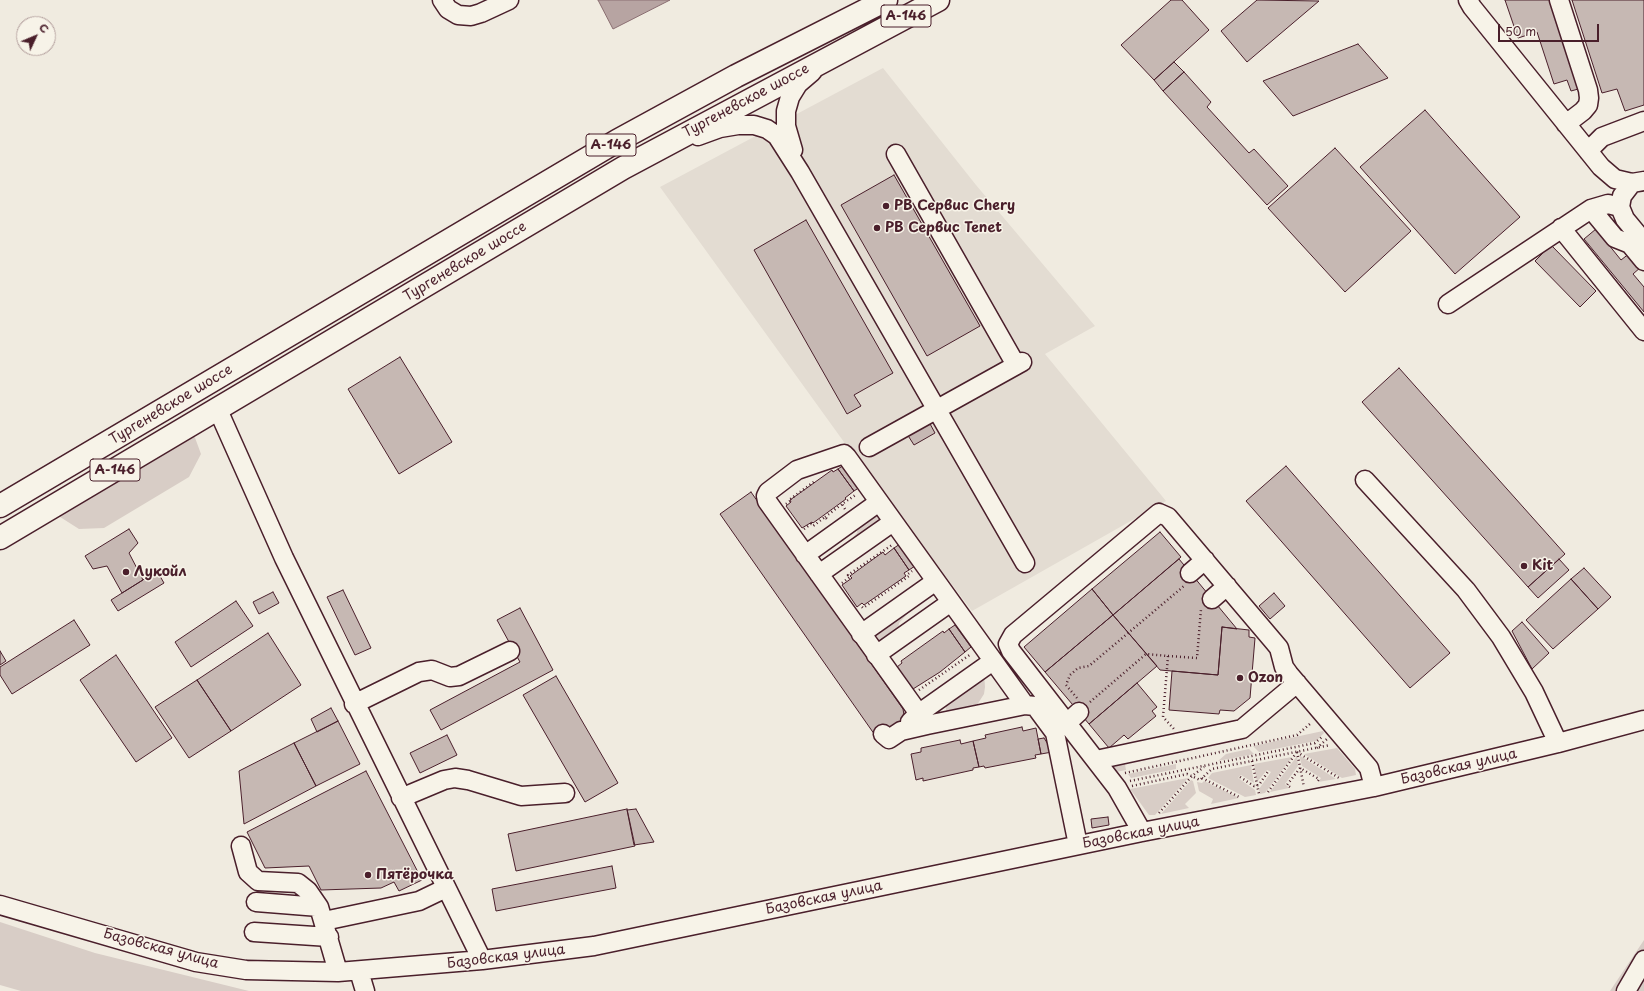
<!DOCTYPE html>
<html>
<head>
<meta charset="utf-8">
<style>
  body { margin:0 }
  #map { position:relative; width:1644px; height:991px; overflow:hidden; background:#f0ebe0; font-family:"Playpen Sans",sans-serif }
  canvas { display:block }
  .north { position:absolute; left:16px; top:16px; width:40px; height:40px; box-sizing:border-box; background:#f7f3e8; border:1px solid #b29e9c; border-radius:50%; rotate:46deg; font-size:11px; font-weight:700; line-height:16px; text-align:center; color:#4a1f2b }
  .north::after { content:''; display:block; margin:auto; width:14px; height:18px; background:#4a1f2b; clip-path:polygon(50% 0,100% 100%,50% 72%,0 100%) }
  .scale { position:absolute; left:1498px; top:24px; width:101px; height:18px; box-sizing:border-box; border:2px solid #4a1f2b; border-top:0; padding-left:5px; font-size:12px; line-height:14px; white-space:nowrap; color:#4a1f2b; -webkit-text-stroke:3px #f7f3e8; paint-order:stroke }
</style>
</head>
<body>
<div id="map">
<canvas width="1644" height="991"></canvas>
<div class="north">С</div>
<div class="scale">50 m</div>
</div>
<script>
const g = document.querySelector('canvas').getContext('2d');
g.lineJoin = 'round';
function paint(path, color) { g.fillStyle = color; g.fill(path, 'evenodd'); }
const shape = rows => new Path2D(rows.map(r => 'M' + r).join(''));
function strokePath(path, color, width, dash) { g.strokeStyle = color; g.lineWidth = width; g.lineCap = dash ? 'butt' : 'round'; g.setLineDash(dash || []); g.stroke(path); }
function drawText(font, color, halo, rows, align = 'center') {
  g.font = font + ' "Playpen Sans",sans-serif'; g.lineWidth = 3; g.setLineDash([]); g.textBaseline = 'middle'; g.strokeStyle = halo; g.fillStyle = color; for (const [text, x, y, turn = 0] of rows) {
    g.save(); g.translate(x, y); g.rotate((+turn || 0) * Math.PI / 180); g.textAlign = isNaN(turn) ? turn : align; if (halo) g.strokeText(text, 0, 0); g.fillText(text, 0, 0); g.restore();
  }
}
paint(shape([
  [883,68,976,185,1095,326,1045,354,1166,501,972,611,849,449,660,187]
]), '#e3dcd2');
paint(shape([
  [194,435,201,454,189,477,104,528,79,529,57,515],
  [873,511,885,517,847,544,857,533,858,522],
  [910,611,899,623,898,631,881,645,872,634],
  [984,673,985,687,984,694,977,705,972,710,948,717,944,701],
  [1323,731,1324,733,1316,741,1259,752,1253,746],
  [1337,748,1355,769,1356,775,1342,778,1304,754],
  [1249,749,1254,754,1218,761,1226,754],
  [1299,755,1336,779,1318,782,1321,778,1302,766],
  [1297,756,1298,766,1285,784,1289,788,1270,792],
  [1292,757,1265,793,1260,794,1259,789,1271,772,1267,770,1257,782,1254,764],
  [1124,759,1126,770,1116,772,1111,767,1112,764],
  [1176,764,1176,769,1131,778,1128,774],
  [1251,765,1254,783,1241,775,1238,778,1255,790,1256,795,1245,797,1208,778,1212,773],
  [1188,778,1155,815,1149,815,1130,789],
  [1191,780,1193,781,1196,793,1185,804,1189,808,1161,814],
  [1204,781,1239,798,1211,804,1213,799,1199,791,1197,782,1202,783],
  [0,922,95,953,249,991,21,991,0,985],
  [1644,940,1644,991,1610,991]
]), '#d8cdc6');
const water = shape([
  [598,0,670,0,613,29,598,0]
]);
paint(water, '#b7a4a2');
strokePath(water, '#8b6f72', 1);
const building = shape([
  [1171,0,1182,0,1209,30,1154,80,1121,45,1171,0],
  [1257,0,1319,1,1247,62,1221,31,1257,0],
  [1505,0,1553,0,1582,88,1571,91,1567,80,1554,84,1537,32,1518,38,1505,0],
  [1572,0,1644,0,1644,105,1625,111,1617,89,1602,93,1572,0],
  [1358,44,1388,78,1293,116,1263,81,1358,44],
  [1174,62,1184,72,1163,91,1154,80,1174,62],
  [1184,72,1211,102,1207,107,1249,153,1254,149,1288,186,1267,205,1163,91,1184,72],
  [1425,110,1520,217,1455,274,1360,167,1425,110],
  [1335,148,1411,231,1345,292,1268,208,1335,148],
  [894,175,980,326,927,356,841,205,894,175],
  [806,220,893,373,854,395,861,406,847,414,754,250,806,220],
  [1596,229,1621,260,1630,253,1641,267,1633,274,1644,287,1644,312,1584,239,1596,229],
  [1551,245,1596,291,1580,307,1535,261,1551,245],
  [400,357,452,442,399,474,348,389,400,357],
  [1399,368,1565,554,1528,587,1362,402,1399,368],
  [929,422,935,433,914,445,907,434,929,422],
  [844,465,860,487,854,491,838,469,844,465],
  [1286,466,1450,653,1410,688,1246,501,1286,466],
  [838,469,854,491,845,498,846,499,813,523,812,522,802,528,786,506,791,502,790,500,832,470,833,472,838,469],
  [751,492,903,709,904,715,900,722,877,738,720,514,751,492],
  [129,529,138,543,129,553,143,580,122,593,107,566,93,569,85,556,129,529],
  [1160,532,1181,557,1113,615,1092,589,1160,532],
  [900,544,915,566,909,570,894,548,900,544],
  [894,548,909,570,904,573,906,576,864,605,862,603,857,607,842,585,852,578,850,576,883,552,885,555,894,548],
  [1179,559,1237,629,1222,627,1218,675,1160,670,1113,615,1179,559],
  [1559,559,1569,570,1538,598,1528,587,1559,559],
  [1584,568,1611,597,1598,609,1571,579,1584,568],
  [157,571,164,583,118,611,111,600,157,571],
  [1571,579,1598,609,1553,649,1526,620,1571,579],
  [1092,589,1113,615,1045,672,1024,647,1092,589],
  [343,590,371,648,355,655,327,597,343,590],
  [273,592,279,603,259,614,253,602,273,592],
  [1274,593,1285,606,1270,619,1259,606,1274,593],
  [236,601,253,626,191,667,175,642,236,601],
  [520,608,553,670,441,730,430,710,520,662,497,620,520,608],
  [1113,615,1157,666,1089,724,1045,672,1113,615],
  [74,620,90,645,12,694,0,675,0,667,74,620],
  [1522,622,1549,653,1532,669,1512,631,1522,622],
  [955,625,971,647,965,652,949,629,955,625],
  [1222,627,1249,630,1249,637,1255,638,1250,698,1234,711,1220,710,1219,714,1169,710,1172,671,1218,675,1222,627],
  [949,629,965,652,940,672,913,689,897,667,902,663,901,661,943,631,944,633,949,629],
  [268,633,301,685,231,731,197,680,268,633],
  [0,651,6,661,0,665,0,651],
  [116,655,172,738,136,762,80,680,116,655],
  [556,676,618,783,585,802,523,695,556,676],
  [197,680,231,731,189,758,155,707,197,680],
  [1137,683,1157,707,1152,711,1156,716,1128,739,1124,735,1109,748,1089,724,1137,683],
  [331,708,338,721,317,732,311,719,331,708],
  [338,721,360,764,316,786,294,743,338,721],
  [1022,727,1023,731,1036,728,1041,754,1035,755,1036,758,985,768,984,766,979,767,973,741,986,738,985,735,1022,727],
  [447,735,457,755,420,773,410,753,447,735],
  [1044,738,1051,749,1052,752,1041,754,1038,739,1044,738],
  [960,740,961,744,973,741,979,767,973,768,973,770,923,781,923,778,916,780,911,754,921,752,921,748,960,740],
  [294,743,316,786,244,824,239,771,294,743],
  [366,771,422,880,399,891,394,882,381,888,321,890,309,866,265,868,247,832,366,771],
  [627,809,635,846,516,871,508,834,627,809],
  [636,809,654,842,634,845,627,810,636,809],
  [1108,817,1109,825,1092,828,1091,819,1108,817],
  [612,866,616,888,496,911,492,889,612,866]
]);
paint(building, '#c6b8b3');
strokePath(building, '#4a1f2b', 1);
const minor = shape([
  [442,0,448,9,458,15,471,16,481,13,509,0],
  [1468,0,1472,7,1601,167,1615,179,1632,183,1644,181],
  [1559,0,1588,90,1589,98,1588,105,1583,111,1566,124],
  [698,136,720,128,738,125,754,125,767,129,777,136,800,172,1025,563],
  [793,150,786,126,786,111,790,97,798,84,812,72],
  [1588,151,1602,137,1644,121],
  [896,154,1016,365],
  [1632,183,1622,196,1620,207,1625,219,1644,242],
  [1591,209,1615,238,1630,244,1644,261],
  [1561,228,1644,331],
  [1448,304,1591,209,1608,204,1620,207],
  [218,410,284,558,482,960],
  [869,447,1022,362],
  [1365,480,1466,590,1501,637,1534,692,1558,743],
  [805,555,879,502],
  [1190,573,1205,560],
  [819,574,893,522],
  [1212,599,1227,586],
  [861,634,936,581],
  [876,655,951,602],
  [354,704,419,672,432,670,450,677,459,676,510,651],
  [910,722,918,714,993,661],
  [1067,723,1079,712],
  [927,725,767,501,766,496,768,492,797,470,844,454,847,457,1025,705],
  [883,734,889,739,901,731,927,725,1025,705,1035,706,1055,733,1078,845],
  [1096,760,1242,729,1297,683],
  [401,798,444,780,455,778,468,780,521,796,565,793],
  [1142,832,1117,788,1011,651,1008,644,1013,635,1159,513,1168,517,1274,642,1279,648,1284,667,1289,674,1369,768,1374,787],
  [241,846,248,872,258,881,298,883,308,891,319,907,338,972],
  [256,902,319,907],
  [0,905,196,962,246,970,338,972,482,960,594,946,1142,832,1374,787,1558,743,1644,720],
  [324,921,419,901,446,888],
  [254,932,329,937],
  [359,971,365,991],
  [1626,991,1644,960]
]);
const highway = shape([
  [0,506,617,141,736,76,886,0],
  [0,538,623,168,938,0]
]);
strokePath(minor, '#4a1f2b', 21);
strokePath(highway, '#4a1f2b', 25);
strokePath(shape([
  [786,504,790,501,789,500,815,481],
  [845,509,842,504,857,494],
  [825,517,842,504],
  [804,529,811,524,813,526,825,517,828,520],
  [842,583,850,577,848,575,892,545],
  [862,607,863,608,909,576,908,574,912,571],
  [1168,656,1197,658,1201,609],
  [919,690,971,654],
  [1077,698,1066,685,1070,675,1078,668,1089,666,1184,586],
  [1090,702,1146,654,1168,656,1163,717,1174,729],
  [1317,748,1327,739],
  [1297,752,1339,778],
  [1297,752,1304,787],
  [1252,761,1259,794],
  [1125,773,1297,735,1311,723],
  [1240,777,1254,786,1259,785,1269,770],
  [1202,778,1239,797],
  [1130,781,1315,743,1323,736],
  [1132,786,1187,774,1200,780,1212,769,1330,745],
  [1290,787,1287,785,1300,768,1319,779,1317,782],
  [1268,792,1297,752],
  [1159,813,1192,776,1204,767]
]), '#4a1f2b', 2.5, [1, 3]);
strokePath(minor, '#f7f3e8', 18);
strokePath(highway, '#f7f3e8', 22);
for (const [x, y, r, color] of [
  [886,206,4,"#4a1f2b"],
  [877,228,4,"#4a1f2b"],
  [1524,566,4,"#4a1f2b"],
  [126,572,4,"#4a1f2b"],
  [1240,678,4,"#4a1f2b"],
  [368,875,4,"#4a1f2b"]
]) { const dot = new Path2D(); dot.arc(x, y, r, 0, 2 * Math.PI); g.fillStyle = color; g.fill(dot); strokePath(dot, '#f7f3e8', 1.5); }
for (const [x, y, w] of [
  [906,16,50],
  [611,145,50],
  [115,470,50]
]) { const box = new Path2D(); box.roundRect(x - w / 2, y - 11, w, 22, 3); g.fillStyle = '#f7f3e8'; g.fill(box); strokePath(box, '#4a1f2b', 1); }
drawText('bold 13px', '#4a1f2b', null, [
  ["А-146",906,16],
  ["А-146",611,145],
  ["А-146",115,470]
]);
drawText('14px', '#4a1f2b', '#f7f3e8', [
  ["Тургеневское шоссе",746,101,-28],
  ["Тургеневское шоссе",465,262,-31],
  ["Тургеневское шоссе",171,405,-31],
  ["Базовская улица",1459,767,-13],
  ["Базовская улица",1141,833,-11],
  ["Базовская улица",824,898,-12],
  ["Базовская улица",161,949,15],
  ["Базовская улица",506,957,-7]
]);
drawText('bold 14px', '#4a1f2b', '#f7f3e8', [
  ["PB Сервис Chery",894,206],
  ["PB Сервис Tenet",885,228],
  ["Kit",1532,566],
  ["Лукойл",134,572],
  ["Ozon",1248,678],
  ["Пятёрочка",376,875]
], 'left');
</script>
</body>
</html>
